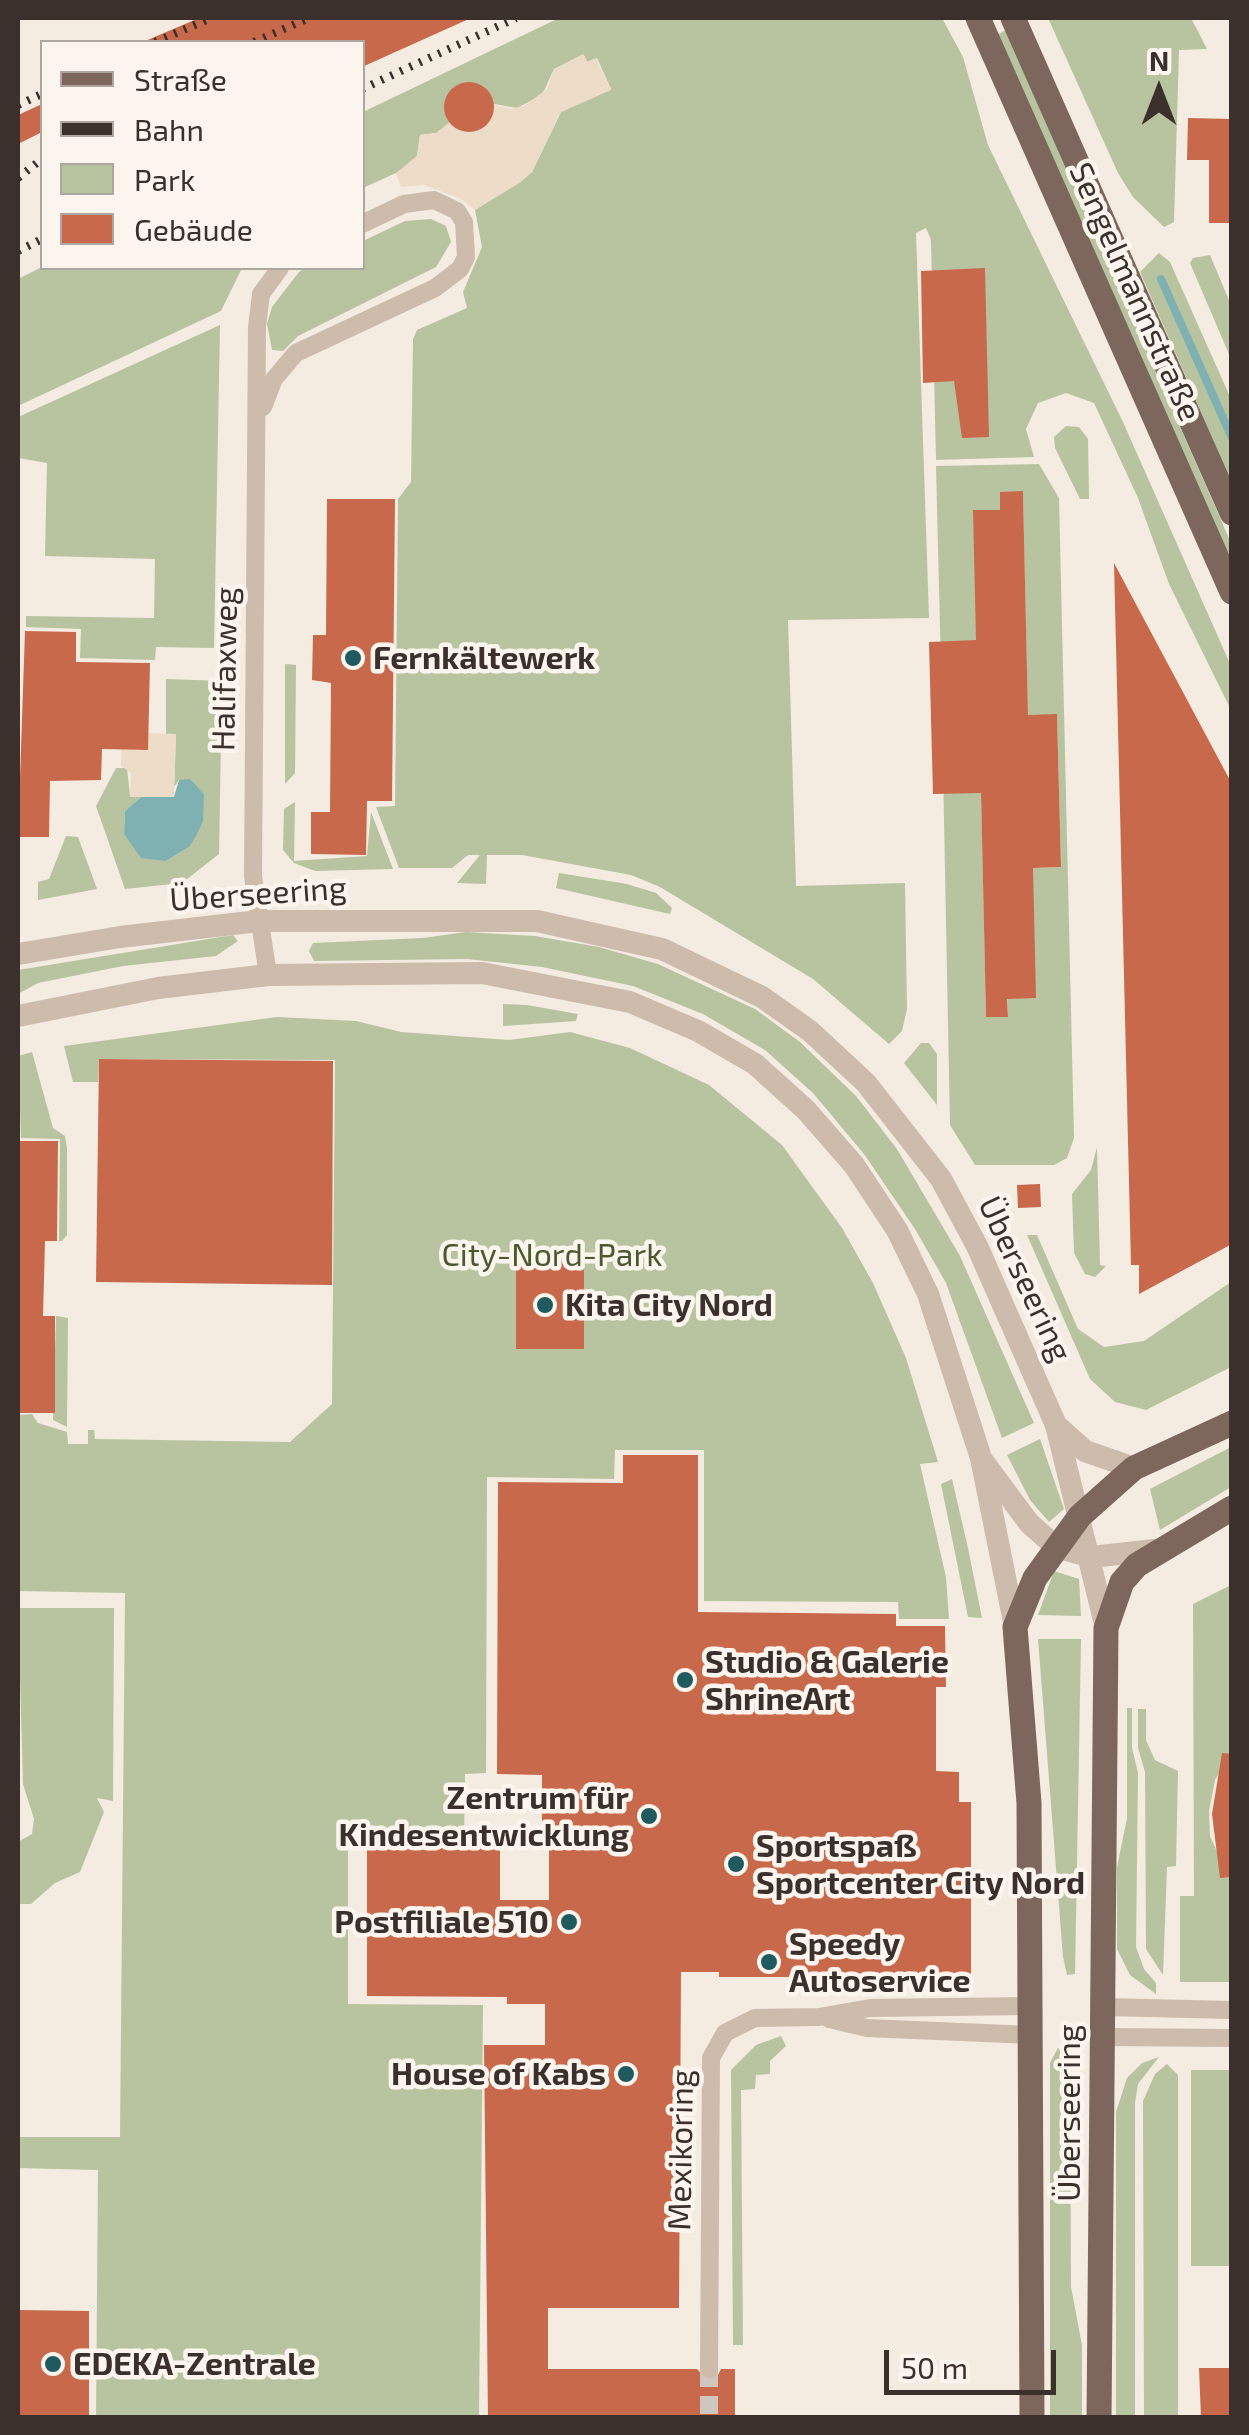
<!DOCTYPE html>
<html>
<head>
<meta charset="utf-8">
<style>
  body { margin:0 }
  #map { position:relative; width:1249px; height:2435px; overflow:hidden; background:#f4ebe1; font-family:"Exo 2",sans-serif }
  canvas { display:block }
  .frame { position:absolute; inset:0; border:20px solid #3b302b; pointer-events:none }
  .legend { position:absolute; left:40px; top:40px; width:325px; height:230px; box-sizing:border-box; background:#fbf5ee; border:2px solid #aea6a0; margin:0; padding:12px 18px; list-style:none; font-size:30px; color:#3b302b }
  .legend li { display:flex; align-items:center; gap:20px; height:50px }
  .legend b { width:50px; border:2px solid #aea6a0 }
  .north { position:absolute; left:1109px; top:40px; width:100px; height:100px; -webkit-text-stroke:8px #fbf5ee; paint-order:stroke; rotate:0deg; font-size:28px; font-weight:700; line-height:40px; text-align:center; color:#3b302b }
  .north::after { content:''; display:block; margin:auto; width:35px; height:45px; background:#3b302b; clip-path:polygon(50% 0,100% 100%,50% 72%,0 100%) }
  .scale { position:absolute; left:884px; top:2350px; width:172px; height:45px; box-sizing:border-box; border:5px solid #3b302b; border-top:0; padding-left:12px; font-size:30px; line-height:35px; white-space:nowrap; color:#3b302b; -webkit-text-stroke:8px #fbf5ee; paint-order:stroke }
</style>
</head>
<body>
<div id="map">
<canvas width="1249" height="2435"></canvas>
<div class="frame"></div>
<ul class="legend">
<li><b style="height:12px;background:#7d675c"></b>Straße</li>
<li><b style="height:12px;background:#3b302b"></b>Bahn</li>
<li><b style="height:28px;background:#b8c4a0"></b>Park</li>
<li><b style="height:28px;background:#c8694b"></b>Gebäude</li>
</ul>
<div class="north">N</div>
<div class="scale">50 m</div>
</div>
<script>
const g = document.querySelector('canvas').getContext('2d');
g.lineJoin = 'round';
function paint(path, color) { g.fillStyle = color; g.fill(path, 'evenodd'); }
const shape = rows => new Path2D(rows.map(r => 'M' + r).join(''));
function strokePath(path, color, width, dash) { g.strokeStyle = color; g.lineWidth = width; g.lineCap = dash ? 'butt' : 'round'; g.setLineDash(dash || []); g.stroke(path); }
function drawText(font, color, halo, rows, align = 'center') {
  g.font = font + ' "Exo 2",sans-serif'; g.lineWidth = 9; g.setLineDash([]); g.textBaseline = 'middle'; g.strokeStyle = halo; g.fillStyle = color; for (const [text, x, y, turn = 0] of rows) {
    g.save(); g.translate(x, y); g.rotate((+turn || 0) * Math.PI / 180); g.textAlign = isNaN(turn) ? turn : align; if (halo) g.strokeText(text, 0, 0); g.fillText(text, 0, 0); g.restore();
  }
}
paint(shape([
  [559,18,942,18,963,57,988,145,1123,422,1231,666,1231,710,1169,584,1138,498,1094,403,1066,393,1038,403,1026,429,1034,457,936,460,931,240,926,228,916,233,929,618,788,620,796,886,905,883,907,1009,902,1031,889,1044,813,979,660,887,631,875,522,855,487,855,486,884,457,883,480,855,468,855,452,868,399,868,376,807,395,806,398,499,411,482,413,339,417,330,467,308,463,292,482,247,475,210,532,172,561,112,611,89,597,58,587,62,584,55,554,69,542,95,517,108,489,103,470,82,454,90,456,110,449,124,436,133,420,135,417,156,409,167,363,188,363,112],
  [1048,18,1191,18,1207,49,1179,50,1174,222,1164,227,1133,197,1118,173],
  [1006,30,1231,543,1231,567,997,35],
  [431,219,446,226,451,242,436,267,298,336,283,351,272,350,267,324,272,307,299,272,306,268,362,268,363,241,405,221],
  [1159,253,1170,262,1231,399,1231,480,1140,272],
  [1210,255,1231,305,1231,359,1190,263,1193,258],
  [42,267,42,268,242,268,221,311,18,406,18,279],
  [220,325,214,648,156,647,155,660,80,658,81,629,26,627,26,616,154,618,155,559,45,556,47,463,18,458,18,417],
  [1066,426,1079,427,1088,439,1089,499,1080,499,1055,448,1054,437],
  [1039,464,1059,498,1074,1138,1067,1158,1054,1165,975,1165,950,1125,943,769,981,786,986,1017,1008,1017,1007,992,1032,862,1040,868,1061,867,1057,715,1028,722,1023,492,1000,492,1001,518,976,646,943,749,936,466],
  [285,664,296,665,295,773,285,784],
  [166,679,222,681,219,854,182,883,125,889,96,806,116,768,127,768,130,796,141,797,125,811,124,834,166,861,189,847,179,780,174,787,176,735,166,734],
  [295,802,294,861,367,856,371,812,393,869,315,871,294,863,283,850,284,809],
  [66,836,78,837,97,889,38,900,38,882,49,879],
  [559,873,627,884,656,893,672,908,670,914,556,888],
  [466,932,535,936,599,947,658,964,755,1009,800,1042,856,1096,897,1149,960,1256,1034,1423,1002,1438,946,1283,915,1229,864,1154,813,1093,765,1050,703,1014,633,986,542,967,467,959,314,961,309,951,313,943,423,938],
  [233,935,238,941,216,956,123,966,38,983,18,994,18,970],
  [503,1004,527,1005,578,1014,576,1021,503,1026],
  [277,1017,356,1021,401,1032,509,1040,570,1032,630,1048,709,1085,782,1145,842,1228,873,1283,906,1358,938,1462,920,1464,946,1577,949,1619,899,1619,898,1602,704,1601,704,1450,615,1450,614,1479,487,1477,486,1773,465,1774,464,1843,348,1846,348,2004,483,2005,479,2417,96,2417,98,2170,18,2168,18,2137,120,2137,125,1593,18,1591,18,1415,32,1414,38,1423,67,1432,68,1444,88,1444,88,1430,94,1430,95,1439,290,1442,332,1404,335,1060,99,1059,98,1082,73,1082,64,1046],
  [921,1043,929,1043,937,1054,937,1105,904,1063],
  [32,1052,53,1128,65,1136,67,1148,67,1235,62,1241,59,1241,60,1139,21,1138,18,1056],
  [1097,1147,1100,1265,1106,1266,1095,1277,1085,1274,1074,1253,1072,1194,1091,1170],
  [1027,1235,1037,1235,1078,1329,1104,1347,1144,1341,1231,1282,1231,1367,1146,1410,1115,1402,1090,1379],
  [56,1316,68,1318,67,1427,53,1420],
  [1040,1439,1064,1509,1049,1522,1030,1500,1007,1455],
  [1231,1447,1231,1487,1160,1530,1150,1489],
  [952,1479,968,1548,982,1618,968,1617,941,1484],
  [1054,1571,1079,1579,1081,1616,1038,1615],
  [1231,1585,1231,1752,1215,1780,1209,1811,1210,1836,1231,1883,1231,1982,1180,1982,1180,1896,1194,1896,1193,1604],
  [18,1608,114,1608,113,1801,97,1798,104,1812,80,1872,55,1883,31,1904,18,1904,18,1842,32,1834,34,1819,23,1784],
  [1038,1639,1081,1639,1075,1974,1067,1975,1063,1957],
  [1127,1708,1132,1708,1132,1748,1138,1773,1136,1947,1144,1969,1156,1983,1156,1994,1130,1975,1117,1949,1117,1867,1127,1818],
  [1138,1709,1146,1709,1146,1740,1155,1760,1178,1771,1176,1866,1167,1867,1163,1975,1146,1949,1145,1772,1138,1748],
  [781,2036,786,2046,770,2061,770,2074,756,2075,755,2089,741,2090,743,2345,733,2345,731,2070,756,2045],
  [1058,2048,1067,2053,1070,2064,1071,2287,1082,2345,1082,2417,1050,2417,1050,2063],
  [1159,2057,1138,2084,1135,2103,1135,2417,1116,2417,1116,2112,1127,2078,1142,2063],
  [1167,2064,1178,2075,1178,2417,1144,2417,1143,2101,1155,2074],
  [1191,2070,1231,2070,1230,2266,1191,2266]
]), '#b8c4a0');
paint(shape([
  [583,54,587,62,596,58,611,90,561,112,532,172,521,182,475,210,461,199,424,185,401,187,396,173,417,156,420,135,436,133,452,120,457,105,453,90,470,82,489,103,510,109,524,106,547,89,554,69],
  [148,733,176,734,174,797,130,797,131,773,121,766,121,750,147,750]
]), '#ecdcc8');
paint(shape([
  [190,779,204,794,203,821,196,836,189,847,166,861,141,858,124,834,125,811,141,797,174,797,179,780]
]), '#7fb0b2');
strokePath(shape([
  [1161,279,1232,438]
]), '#7fb0b2', 8);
paint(shape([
  [199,18,471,18,362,67,362,42,143,42],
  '444 107a25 25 0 1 1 50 0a25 25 0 1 1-50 0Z',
  [42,104,42,132,18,144,18,115],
  [1188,118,1232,119,1232,223,1209,223,1209,160,1187,160],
  [985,268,989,437,962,438,954,381,923,383,921,271],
  [1023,491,1028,715,1057,714,1061,867,1033,868,1036,998,1007,999,1008,1017,986,1017,981,793,933,794,929,642,976,640,973,510,1000,510,1000,492],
  [327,499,395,499,392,801,367,801,366,855,311,854,311,812,330,812,331,683,312,680,313,635,326,635],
  [1114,563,1232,784,1232,1244,1139,1294,1139,1265,1131,1265],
  [25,631,76,632,76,662,150,663,148,750,102,749,101,780,50,781,49,837,18,837],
  [99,1059,333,1061,332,1285,96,1282],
  [18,1141,58,1141,57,1241,45,1241,43,1316,55,1316,55,1413,18,1413],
  [1040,1184,1041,1207,1018,1208,1017,1185],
  [516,1261,584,1261,584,1349,516,1349],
  [623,1455,698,1455,698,1612,896,1614,896,1626,945,1626,946,1687,936,1687,936,1771,959,1772,959,1802,971,1802,971,1977,719,1977,719,1972,681,1972,679,2308,548,2308,548,2369,697,2369,708,2381,716,2379,721,2369,735,2369,735,2418,488,2418,484,2045,545,2045,545,2004,507,2004,507,1997,367,1996,367,1848,500,1848,500,1900,549,1900,549,1847,542,1846,542,1775,497,1774,498,1482,623,1483],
  [1222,1753,1232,1754,1232,1877,1220,1878,1212,1814],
  [18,2310,89,2311,89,2418,18,2418],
  [1199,2368,1232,2368,1232,2418,1201,2418]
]), '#c8694b');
strokePath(shape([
  [709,2369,709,2418]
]), '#cfc6bd', 18, [18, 9]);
strokePath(shape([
  [263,407,274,379,296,353,435,288,460,269,466,257,464,222,457,211,434,200,404,204,362,224],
  [268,975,253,876,257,327,261,294,280,268],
  [1103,2007,1232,2010],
  [829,2019,867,2028,1031,2035],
  [1102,2037,1232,2038],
  [709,2369,711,2058,725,2033,755,2018,819,2017,870,2008,1031,2006]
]), '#cdbbac', 18);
strokePath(shape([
  [18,954,120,937,259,921,537,921,662,949,762,997,810,1031,866,1083,941,1179,977,1246,1056,1425,1106,1628],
  [18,1016,158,988,268,975,482,973,630,1002,698,1031,755,1064,806,1110,854,1165,897,1230,928,1294,981,1458,1015,1627],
  [1056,1425,1085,1451,1134,1468],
  [983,1461,1029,1523,1056,1547,1091,1557,1155,1550]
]), '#cdbbac', 22);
strokePath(shape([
  [978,18,1232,592],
  [1013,18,1232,513],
  [1032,2418,1029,1803,1015,1627,1035,1578,1080,1516,1134,1468,1232,1423],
  [1099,2418,1106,1628,1122,1582,1137,1565,1232,1508]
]), '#7d675c', 25);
strokePath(shape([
  [155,42,211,18],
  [254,42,309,18],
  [362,89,516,18],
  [18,105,42,94],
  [18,178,42,159],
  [18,251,42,239]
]), '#3b302b', 8, [2.5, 8]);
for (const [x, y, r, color] of [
  [353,658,10,"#1f5a5e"],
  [545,1305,10,"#1f5a5e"],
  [685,1680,10,"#1f5a5e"],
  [649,1816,10,"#1f5a5e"],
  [736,1864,10,"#1f5a5e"],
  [569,1922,10,"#1f5a5e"],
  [769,1962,10,"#1f5a5e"],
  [626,2074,10,"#1f5a5e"],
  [53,2364,10,"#1f5a5e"]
]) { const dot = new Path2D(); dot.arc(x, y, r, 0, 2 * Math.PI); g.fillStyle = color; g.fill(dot); strokePath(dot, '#fbf5ee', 4); }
drawText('32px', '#3b302b', '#fbf5ee', [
  ["Sengelmannstraße",1135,292,66],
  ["Halifaxweg",225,669,-89],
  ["Überseering",258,894,-4],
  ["Überseering",1025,1279,65],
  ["Überseering",1069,2113,-90],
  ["Mexikoring",681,2150,-89]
]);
drawText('bold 32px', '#3b302b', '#fbf5ee', [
  ["Fernkältewerk",373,658],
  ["Kita City Nord",565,1305],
  ["Studio & Galerie",705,1662],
  ["ShrineArt",705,1699],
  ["Zentrum für",629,1798,"right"],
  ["Kindesentwicklung",629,1835,"right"],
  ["Sportspaß",756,1846],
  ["Sportcenter City Nord",756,1883],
  ["Postfiliale 510",549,1922,"right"],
  ["Speedy",789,1944],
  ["Autoservice",789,1981],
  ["House of Kabs",606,2074,"right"],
  ["EDEKA-Zentrale",73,2364]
], 'left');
drawText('32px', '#4a5a2e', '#fbf5ee', [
  ["City-Nord-Park",552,1255]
]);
</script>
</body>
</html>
